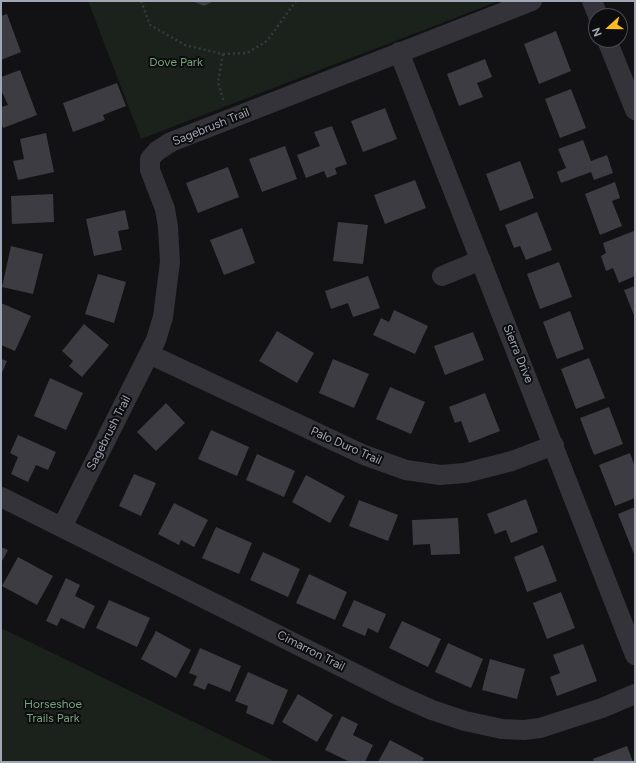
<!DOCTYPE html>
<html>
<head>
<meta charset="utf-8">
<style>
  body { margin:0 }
  #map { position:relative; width:636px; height:763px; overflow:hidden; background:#121214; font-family:Figtree,sans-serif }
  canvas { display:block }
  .frame { position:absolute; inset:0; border:2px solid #a2a7b6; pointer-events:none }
  .north { position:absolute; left:588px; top:8px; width:40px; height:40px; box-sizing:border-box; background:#0d0d0f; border:1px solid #494b52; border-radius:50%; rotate:249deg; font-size:11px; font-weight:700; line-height:16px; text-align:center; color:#a2a7b6 }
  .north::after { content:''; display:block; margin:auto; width:14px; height:18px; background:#ffbc1f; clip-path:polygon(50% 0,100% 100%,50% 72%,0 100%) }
</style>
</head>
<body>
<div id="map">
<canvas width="636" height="763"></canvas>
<div class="frame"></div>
<div class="north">N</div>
</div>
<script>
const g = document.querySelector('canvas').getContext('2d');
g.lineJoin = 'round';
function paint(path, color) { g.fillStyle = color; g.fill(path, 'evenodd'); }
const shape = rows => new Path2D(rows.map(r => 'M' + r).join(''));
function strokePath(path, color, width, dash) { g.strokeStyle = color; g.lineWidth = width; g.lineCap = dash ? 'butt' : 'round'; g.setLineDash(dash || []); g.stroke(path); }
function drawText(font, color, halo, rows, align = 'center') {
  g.font = font + ' Figtree,sans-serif'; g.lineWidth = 4; g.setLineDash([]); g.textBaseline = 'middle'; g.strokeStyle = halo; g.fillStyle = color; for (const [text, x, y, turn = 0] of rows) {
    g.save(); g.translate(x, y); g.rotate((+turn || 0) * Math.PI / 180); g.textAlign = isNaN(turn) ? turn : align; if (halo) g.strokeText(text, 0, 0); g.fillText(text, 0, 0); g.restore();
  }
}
paint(shape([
  [88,1,499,1,141,139],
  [1,628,276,762,1,762]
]), '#1a221b');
paint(shape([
  [192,1,214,1,204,6],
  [7,14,21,52,1,60,1,16],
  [556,31,571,71,539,84,524,44],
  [485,59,492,77,477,83,483,97,459,106,447,74],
  [20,70,37,115,3,128,1,123,1,107,8,105,1,90,1,77],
  [117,83,126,106,103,115,105,120,73,132,63,103],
  [571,89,586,128,560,138,545,99],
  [385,108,397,139,363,152,351,121],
  [332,126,347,164,335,168,337,174,327,178,324,171,306,178,297,155,320,146,314,132],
  [46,133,54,172,18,180,13,161,24,159,20,139],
  [583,140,591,161,607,155,613,173,594,180,591,172,561,183,557,172,566,168,558,149],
  [285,146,297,179,262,192,249,159],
  [520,161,534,198,500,211,486,174],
  [228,167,239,197,198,213,186,183],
  [415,180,426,208,385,224,374,195],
  [615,182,620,198,612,201,622,226,600,235,585,194],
  [53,194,54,222,12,224,11,196],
  [125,210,129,229,118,231,122,250,94,256,86,219],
  [537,212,552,250,526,260,520,246,514,248,505,225],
  [338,222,368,225,363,264,333,261],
  [242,228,255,263,224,275,210,240],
  [634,231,635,276,619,283,613,268,606,271,601,256,606,253,603,243],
  [11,246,43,254,33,294,2,287],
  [559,262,572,297,540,309,527,274],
  [98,274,126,282,114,323,85,314],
  [368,276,380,308,353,317,348,303,331,309,325,291],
  [635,286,635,318,624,290],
  [1,303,31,316,15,351,1,345],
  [394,310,428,326,415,354,373,335,381,318,389,322],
  [570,311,584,349,557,359,543,322],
  [84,324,109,345,82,377,69,366,73,361,62,351],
  [277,331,314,353,297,383,259,361],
  [473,332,484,360,445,375,434,346],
  [589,358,605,398,576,409,561,369],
  [1,359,7,361,1,375],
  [333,359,369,374,354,408,319,393],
  [50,378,83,393,66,430,34,416],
  [390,387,425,402,411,434,376,419],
  [485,393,500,431,469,443,461,421,455,423,449,407],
  [166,403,185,423,156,451,137,432],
  [609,407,623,444,594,455,580,418],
  [211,430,249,447,237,476,198,459],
  [18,435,56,452,48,470,36,465,28,482,11,474,18,457,10,453],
  [630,453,635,467,635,498,615,506,599,465],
  [257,454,295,471,284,497,246,480],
  [134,474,156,483,141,516,119,506],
  [306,475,345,496,330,523,292,502],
  [526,499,538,532,511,543,506,530,495,534,487,514],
  [359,500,398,515,388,541,349,526],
  [174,503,208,520,194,547,181,540,179,545,158,534],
  [635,507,635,554,634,554,618,514],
  [458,518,460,554,431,555,430,544,413,545,412,520],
  [216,527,252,543,239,574,202,558],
  [543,545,557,581,527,592,514,557],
  [1,547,8,550,1,563],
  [263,552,300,569,288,597,250,580],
  [18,557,53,576,37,605,2,586],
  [309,574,347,592,335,620,296,603],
  [66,578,80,585,75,596,95,606,84,629,61,618,57,626,46,621],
  [561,592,575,628,547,639,533,603],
  [109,600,150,618,137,647,96,628],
  [354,600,386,614,378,633,368,628,365,636,342,626],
  [402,621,441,639,428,667,389,648],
  [156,631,191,650,176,678,141,659],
  [448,643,483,659,471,688,435,672],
  [583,644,597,681,557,696,550,677,560,673,553,655],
  [200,648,241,666,230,692,208,683,205,690,193,685,197,676,189,673],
  [490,659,525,669,517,699,482,690],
  [248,672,288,690,273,725,246,713,248,706,235,701],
  [298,694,333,715,317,742,282,722],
  [342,716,358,724,353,735,373,745,365,762,350,762,325,750],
  [390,740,424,758,422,762,378,762],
  [627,746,633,762,594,762,593,759]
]), '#3c3c42');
strokePath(shape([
  [141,1,150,25,185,45,223,54,247,53,267,41,296,1],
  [223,54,218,82,224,102]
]), '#393a40', 2.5, [2, 3]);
strokePath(shape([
  [592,1,598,16],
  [607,40,635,110],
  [399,52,635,655],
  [442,276,481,260],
  [149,354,364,455,406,470,440,475,465,473,512,461,554,445],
  [1,497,396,694,432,710,465,721,502,729,524,730,540,728,602,708,635,694],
  [62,527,156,340,163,317,170,262,168,227,165,209,150,170,150,159,157,151,171,142,532,1]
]), '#333339', 20);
drawText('12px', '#77a37b', '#0d0d0f', [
  ["Dove Park",176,62],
  ["Horseshoe",53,704],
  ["Trails Park",53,718]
]);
drawText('12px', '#a2a7b6', '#0d0d0f', [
  ["Sagebrush Trail",211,127,-22],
  ["Sierra Drive",518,354,68],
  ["Sagebrush Trail",109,433,-63],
  ["Palo Duro Trail",346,446,24],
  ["Cimarron Trail",311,651,27]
]);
</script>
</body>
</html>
